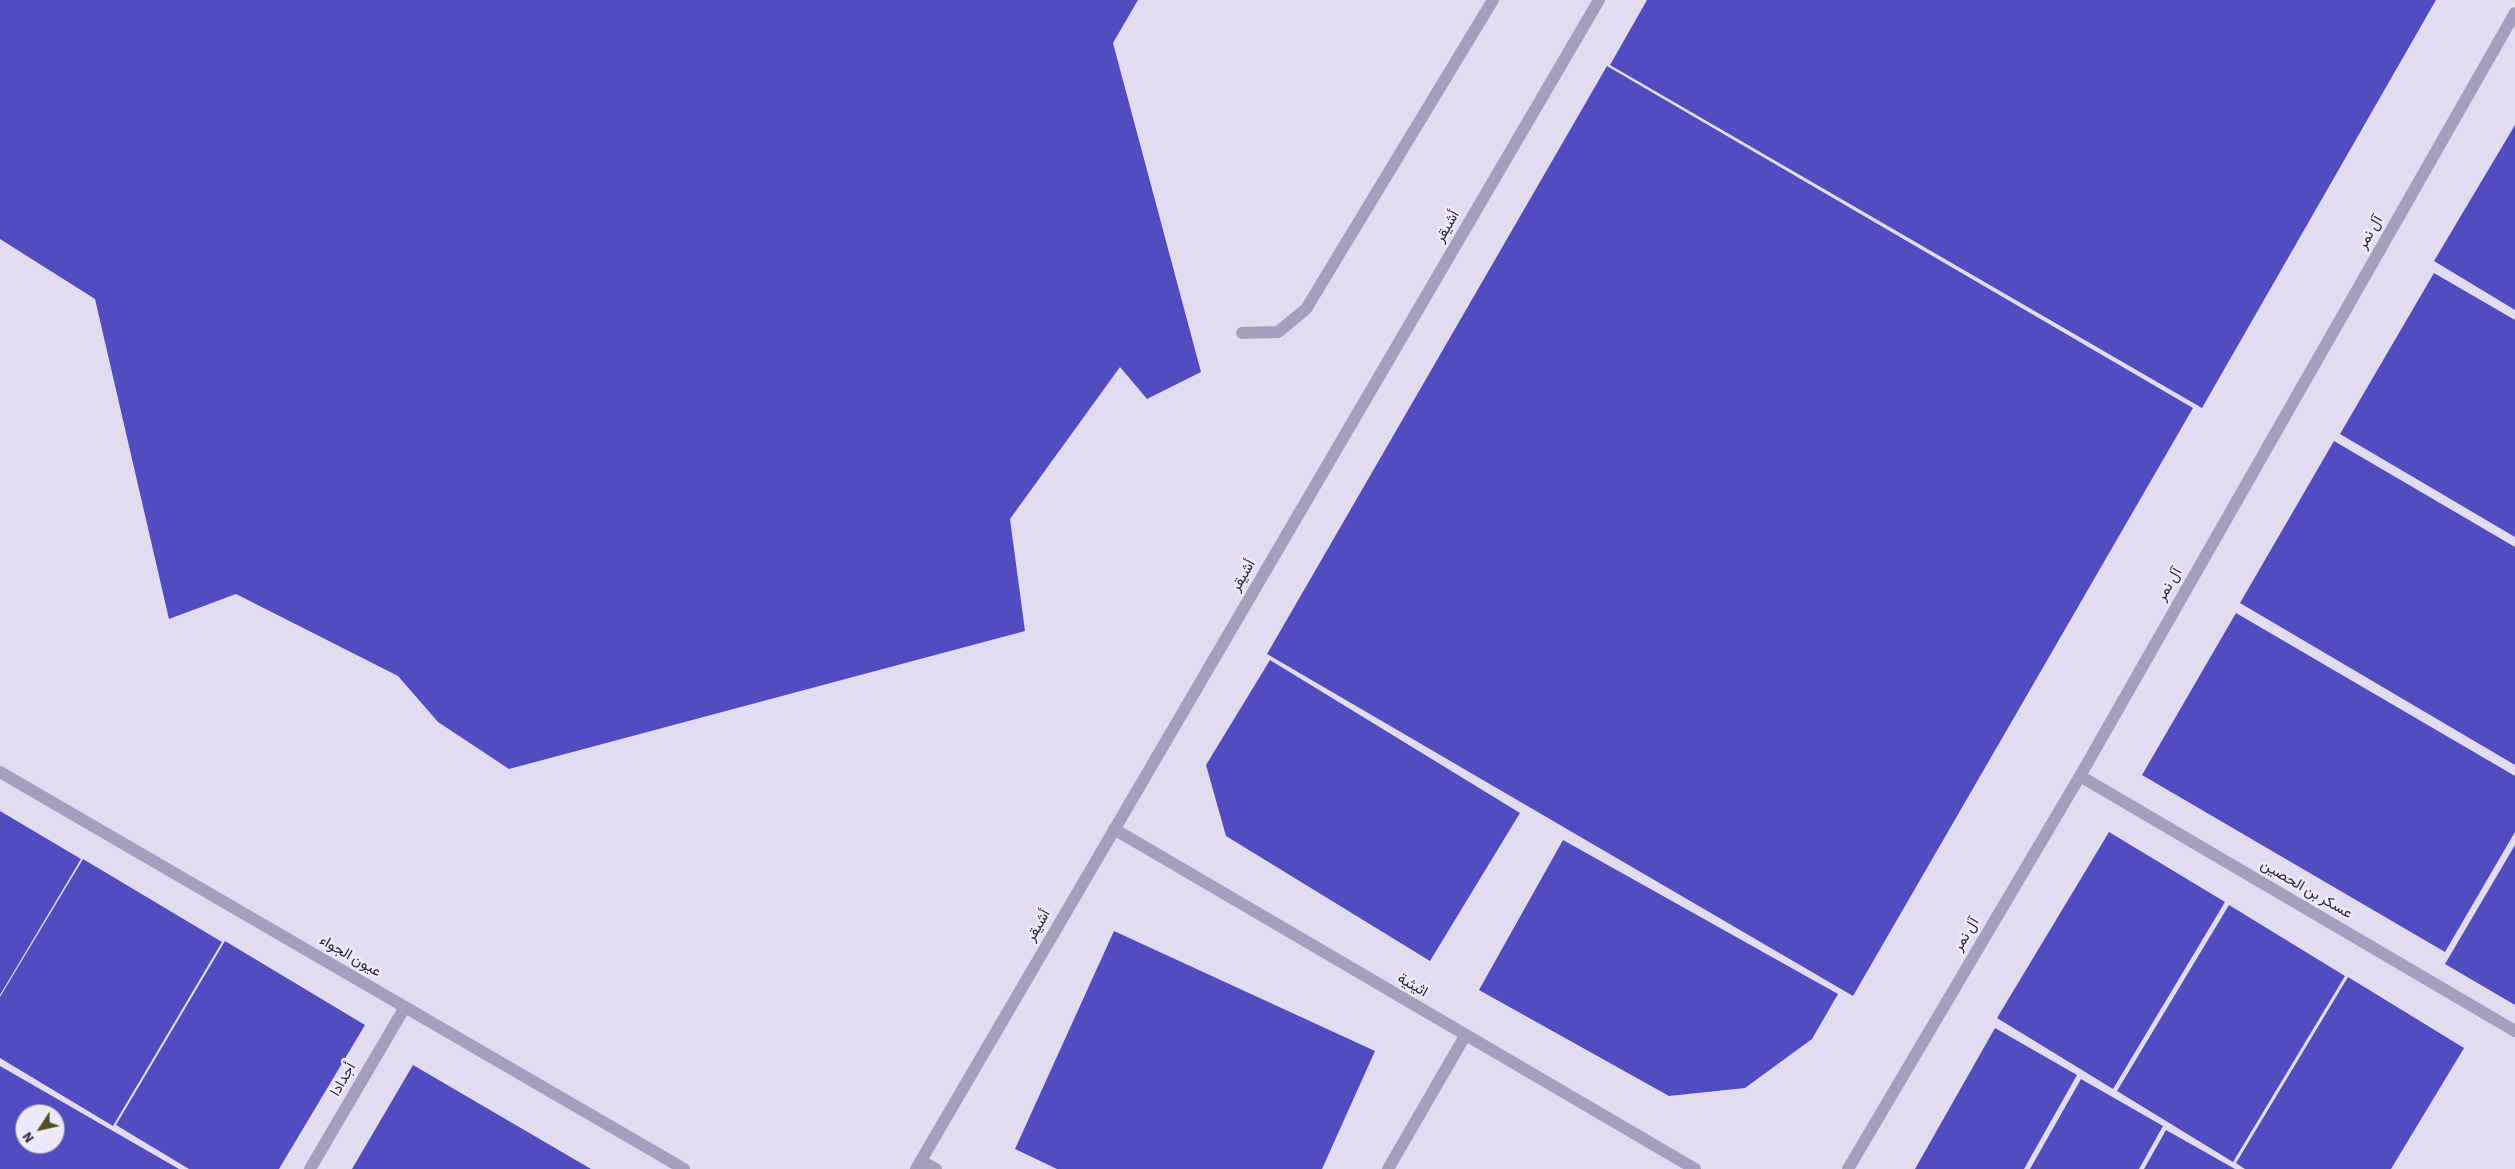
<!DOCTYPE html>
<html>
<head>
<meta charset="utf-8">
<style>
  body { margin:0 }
  #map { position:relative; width:2515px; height:1169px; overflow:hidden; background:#e3dcf1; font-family:"Source Sans 3",sans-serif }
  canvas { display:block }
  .north { position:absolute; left:15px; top:1104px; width:50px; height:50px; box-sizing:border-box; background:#eee9f8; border:1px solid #a09caa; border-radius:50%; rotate:235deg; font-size:14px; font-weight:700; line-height:20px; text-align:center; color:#2a2836 }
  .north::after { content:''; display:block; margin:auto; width:18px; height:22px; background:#554e20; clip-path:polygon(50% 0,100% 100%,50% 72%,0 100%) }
</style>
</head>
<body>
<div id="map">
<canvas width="2515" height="1169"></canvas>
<div class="north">N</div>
</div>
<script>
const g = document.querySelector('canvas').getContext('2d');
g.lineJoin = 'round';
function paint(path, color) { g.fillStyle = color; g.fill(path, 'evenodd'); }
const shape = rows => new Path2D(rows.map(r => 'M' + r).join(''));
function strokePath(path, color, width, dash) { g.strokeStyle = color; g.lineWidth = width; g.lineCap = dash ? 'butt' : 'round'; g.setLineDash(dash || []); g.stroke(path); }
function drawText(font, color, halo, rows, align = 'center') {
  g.font = font + ' "Source Sans 3",Vazirmatn,sans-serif'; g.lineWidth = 5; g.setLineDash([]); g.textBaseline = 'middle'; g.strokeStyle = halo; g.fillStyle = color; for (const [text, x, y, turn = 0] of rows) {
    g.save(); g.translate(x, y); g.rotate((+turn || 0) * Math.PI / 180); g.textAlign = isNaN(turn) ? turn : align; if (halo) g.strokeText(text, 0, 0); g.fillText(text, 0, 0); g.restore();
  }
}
paint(shape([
  [0,0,1138,0,1113,43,1201,372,1147,399,1120,367,1010,519,1025,631,509,769,438,722,398,676,236,594,169,619,95,299,0,239],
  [1647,0,2436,0,2202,408,1610,65],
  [1607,66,2193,408,1853,996,1267,654],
  [2515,125,2515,310,2434,261],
  [2434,273,2515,320,2515,537,2340,434],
  [2334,441,2515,547,2515,765,2240,603],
  [2236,613,2515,776,2515,832,2445,952,2142,775],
  [1270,660,1520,813,1430,961,1226,836,1206,765],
  [0,811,81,859,0,995],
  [2109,832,2225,902,2113,1089,1997,1018],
  [1563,840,1838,994,1812,1039,1745,1088,1669,1096,1479,990],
  [2515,845,2515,1005,2445,964],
  [83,859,222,942,113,1126,0,1058,0,997],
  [2229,905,2345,976,2233,1162,2117,1091],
  [1114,931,1375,1051,1322,1169,1057,1169,1015,1149],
  [225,941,365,1025,279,1169,189,1169,116,1125],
  [2348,977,2464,1048,2391,1169,2245,1169,2236,1163],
  [1995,1028,2077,1075,2024,1169,1915,1169],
  [413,1065,591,1169,352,1169],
  [0,1066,179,1169,0,1169],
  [25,1114,55,1114,55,1144,25,1144],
  [2081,1079,2163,1126,2139,1169,2030,1169],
  [2166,1130,2235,1169,2144,1169]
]), '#514cbf');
strokePath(shape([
  [1242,333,1278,332,1306,309,1493,0],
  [921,1161,936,1169],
  [1388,1169,1465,1036]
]), '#a69fbc', 12);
strokePath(shape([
  [0,772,684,1169],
  [2080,776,2515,1031],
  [1114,829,1695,1169],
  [310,1169,405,1007],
  [916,1169,1599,0],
  [1848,1169,2080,776,2515,13]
]), '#a69fbc', 12);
drawText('15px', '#2a2836', '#eee9f8', [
  ["أشيقر",1448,227,-60],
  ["آل نمر",2371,233,-60],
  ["أشيقر",1244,576,-60],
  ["آل نمر",2170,585,-60],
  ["عسكر بن الحصين",2306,890,30],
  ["أشيقر",1039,926,-60],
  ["آل نمر",1967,935,-59],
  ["عيون الجواء",350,957,30],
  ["اثيثية",1412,986,30],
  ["أجدادا",344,1080,-60]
]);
</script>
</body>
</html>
